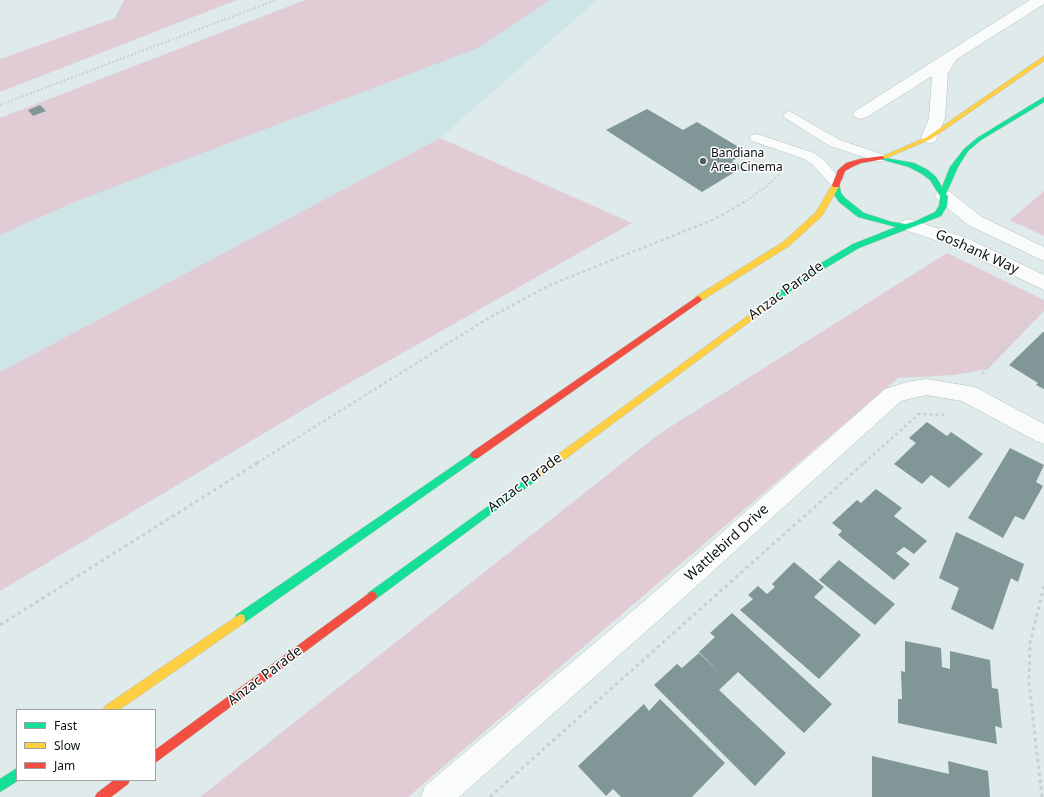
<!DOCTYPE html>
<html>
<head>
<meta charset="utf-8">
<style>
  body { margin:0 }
  #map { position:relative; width:1044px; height:797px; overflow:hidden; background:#dfebeb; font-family:"Noto Sans",sans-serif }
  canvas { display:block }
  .legend { position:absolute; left:16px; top:709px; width:140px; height:72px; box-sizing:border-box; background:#fff; border:1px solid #9da1a1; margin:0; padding:5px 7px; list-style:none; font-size:12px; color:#0b1314 }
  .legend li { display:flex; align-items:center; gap:8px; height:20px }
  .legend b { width:20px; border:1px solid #9da1a1 }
</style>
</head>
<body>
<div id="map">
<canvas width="1044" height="797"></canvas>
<ul class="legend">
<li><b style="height:5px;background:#16e098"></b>Fast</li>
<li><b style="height:5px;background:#ffcf43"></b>Slow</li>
<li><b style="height:5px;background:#f24e42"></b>Jam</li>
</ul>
</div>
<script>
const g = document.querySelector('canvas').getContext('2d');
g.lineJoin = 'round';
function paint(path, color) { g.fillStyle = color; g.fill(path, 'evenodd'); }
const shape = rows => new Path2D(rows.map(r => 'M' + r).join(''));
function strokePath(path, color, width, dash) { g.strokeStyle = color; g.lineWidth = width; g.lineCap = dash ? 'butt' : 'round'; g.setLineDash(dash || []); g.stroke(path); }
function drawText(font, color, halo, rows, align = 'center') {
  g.font = font + ' "Noto Sans",sans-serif'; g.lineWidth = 3; g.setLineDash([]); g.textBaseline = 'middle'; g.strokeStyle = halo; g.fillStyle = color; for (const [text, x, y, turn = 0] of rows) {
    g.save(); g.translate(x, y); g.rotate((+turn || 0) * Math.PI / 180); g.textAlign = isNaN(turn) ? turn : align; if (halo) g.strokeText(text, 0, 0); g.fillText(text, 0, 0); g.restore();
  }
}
paint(shape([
  [470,0,597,0,440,138,0,372,0,235,77,201]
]), '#cde5e6');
paint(shape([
  [124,0,237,0,0,92,0,59,115,18],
  [305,0,550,0,478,48,77,201,0,235,0,118],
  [440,138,632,223,323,398,0,591,0,372],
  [1044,191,1044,236,1010,220],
  [947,253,1044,300,1044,311,988,369,954,375,898,378,408,797,200,797,659,434]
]), '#e1ccd6');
paint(shape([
  [40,105,46,111,33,116,28,110],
  [647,109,683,130,697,122,747,152,732,161,743,167,702,192,606,130],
  [1043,332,1044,332,1044,389,1036,385,1038,383,1009,365],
  [927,422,947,436,951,432,983,454,949,488,931,475,922,484,894,464,916,443,909,438],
  [1010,448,1044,465,1036,482,1043,486,1024,520,1015,516,1003,538,968,518],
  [876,489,902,508,894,516,927,541,914,554,904,547,896,553,910,564,894,580,838,535,842,531,832,523,857,500,861,503],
  [956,532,1024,564,1018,582,1011,578,993,630,951,609,959,588,939,578],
  [839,560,895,604,875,625,819,580],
  [794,562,824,587,814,597,861,635,819,679,740,610,753,599,748,595,758,586,767,594,775,587,772,584],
  [732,613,832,704,804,733,738,672,719,690,786,753,755,786,654,685,677,664,682,668,699,653,720,673,699,652,715,637,710,633],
  [905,641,941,648,942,667,950,669,950,651,990,660,992,688,998,689,1002,728,995,726,997,744,898,723,898,699,902,699,901,671,905,672],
  [660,699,725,763,692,797,621,797,613,789,606,796,578,766,644,704,649,711],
  [872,756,949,774,948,761,988,771,990,797,872,797]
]), '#809697');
const lane = shape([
  [789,111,840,140,884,155,886,158,884,161,879,162,830,146,785,118,783,115,789,111],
  [757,134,814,153,823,159,843,182,841,185,836,186,831,185,813,165,804,159,752,141,750,138,752,135,757,134]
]);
const street = shape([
  [1030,0,1044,0,1044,4,957,59,948,73,945,118,935,142,929,143,923,142,921,138,929,118,932,76,867,117,861,119,855,117,853,114,855,111,1030,0],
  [944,190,950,192,982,217,1044,247,1044,261,968,225,938,200,935,196,938,192,944,190],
  [909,219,967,238,1044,275,1044,290,953,246,902,229,900,225,902,221,909,219],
  [926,379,975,387,1044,424,1044,444,1036,441,962,401,926,395,901,401,660,619,459,797,421,797,425,786,642,603,885,389,907,382,926,379]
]);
const fast = shape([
  [1044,97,1044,102,981,140,968,151,958,167,946,194,948,196,947,206,941,216,859,248,807,279,771,306,765,306,764,304,765,302,801,275,853,244,896,227,858,217,839,202,833,193,833,183,839,183,841,193,845,198,864,213,892,222,906,224,916,221,935,212,939,206,940,196,930,180,922,174,909,167,880,159,880,157,914,163,928,170,936,177,942,187,950,167,964,149,977,138,1044,97],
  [475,451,478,452,480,455,478,458,244,623,240,624,236,623,235,619,236,615,475,451],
  [534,473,537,474,539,477,537,480,376,599,372,601,368,599,367,596,368,593,534,473],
  [17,768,17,780,19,780,0,792,0,779,17,768]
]);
const slow = shape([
  [1044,56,1044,61,931,139,884,159,880,159,878,158,927,137,1044,56],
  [833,183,839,183,840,185,822,216,789,246,701,301,695,301,694,299,695,297,783,242,816,212,833,183],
  [768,301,771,302,772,304,771,306,537,480,534,481,531,480,529,477,531,474,768,301],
  [240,614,244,615,245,619,244,623,119,710,103,710,105,706,240,614]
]);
const jam = shape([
  [882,156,884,157,884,159,861,163,852,167,845,171,839,187,833,187,832,185,838,170,846,163,860,159,882,156],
  [698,296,702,299,701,301,478,458,472,458,470,455,472,452,698,296],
  [372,591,376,593,377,596,376,599,155,763,155,750,372,591],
  [114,780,130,780,128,784,111,797,95,797,97,793,114,780]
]);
strokePath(lane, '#b4bebe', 1);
strokePath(street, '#b4bebe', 1);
strokePath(fast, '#b4bebe', 1);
strokePath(slow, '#b4bebe', 1);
strokePath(jam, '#b4bebe', 1);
strokePath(shape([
  [0,105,276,0],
  [743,203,767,186,778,176,783,167]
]), '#cbcfcf', 2, [2, 2]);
strokePath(shape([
  [982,374,1040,304],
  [257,463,487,319,550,285,715,219,744,202],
  [864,463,919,414,947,415]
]), '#cbcfcf', 2.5, [3, 3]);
strokePath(shape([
  [0,625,259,462],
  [490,797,865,462],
  [1042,797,1029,683,1030,643,1044,586]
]), '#cbcfcf', 3, [3.5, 3.5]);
paint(lane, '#fafcfc');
paint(street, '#fafcfc');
paint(fast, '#16e098');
paint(slow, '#ffcf43');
paint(jam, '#f24e42');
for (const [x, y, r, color] of [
  [703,161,4,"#555f5f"]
]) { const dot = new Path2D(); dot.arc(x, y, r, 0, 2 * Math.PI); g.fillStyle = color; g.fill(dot); strokePath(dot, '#fff', 1.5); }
drawText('12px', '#0b1314', '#fff', [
  ["Bandiana",711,154],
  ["Area Cinema",711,168]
], 'left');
drawText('14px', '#0b1314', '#fff', [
  ["Goshank Way",977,252,24],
  ["Anzac Parade",786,291,-36],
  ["Anzac Parade",525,483,-37],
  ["Wattlebird Drive",727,543,-42],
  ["Anzac Parade",265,676,-37]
]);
</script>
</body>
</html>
